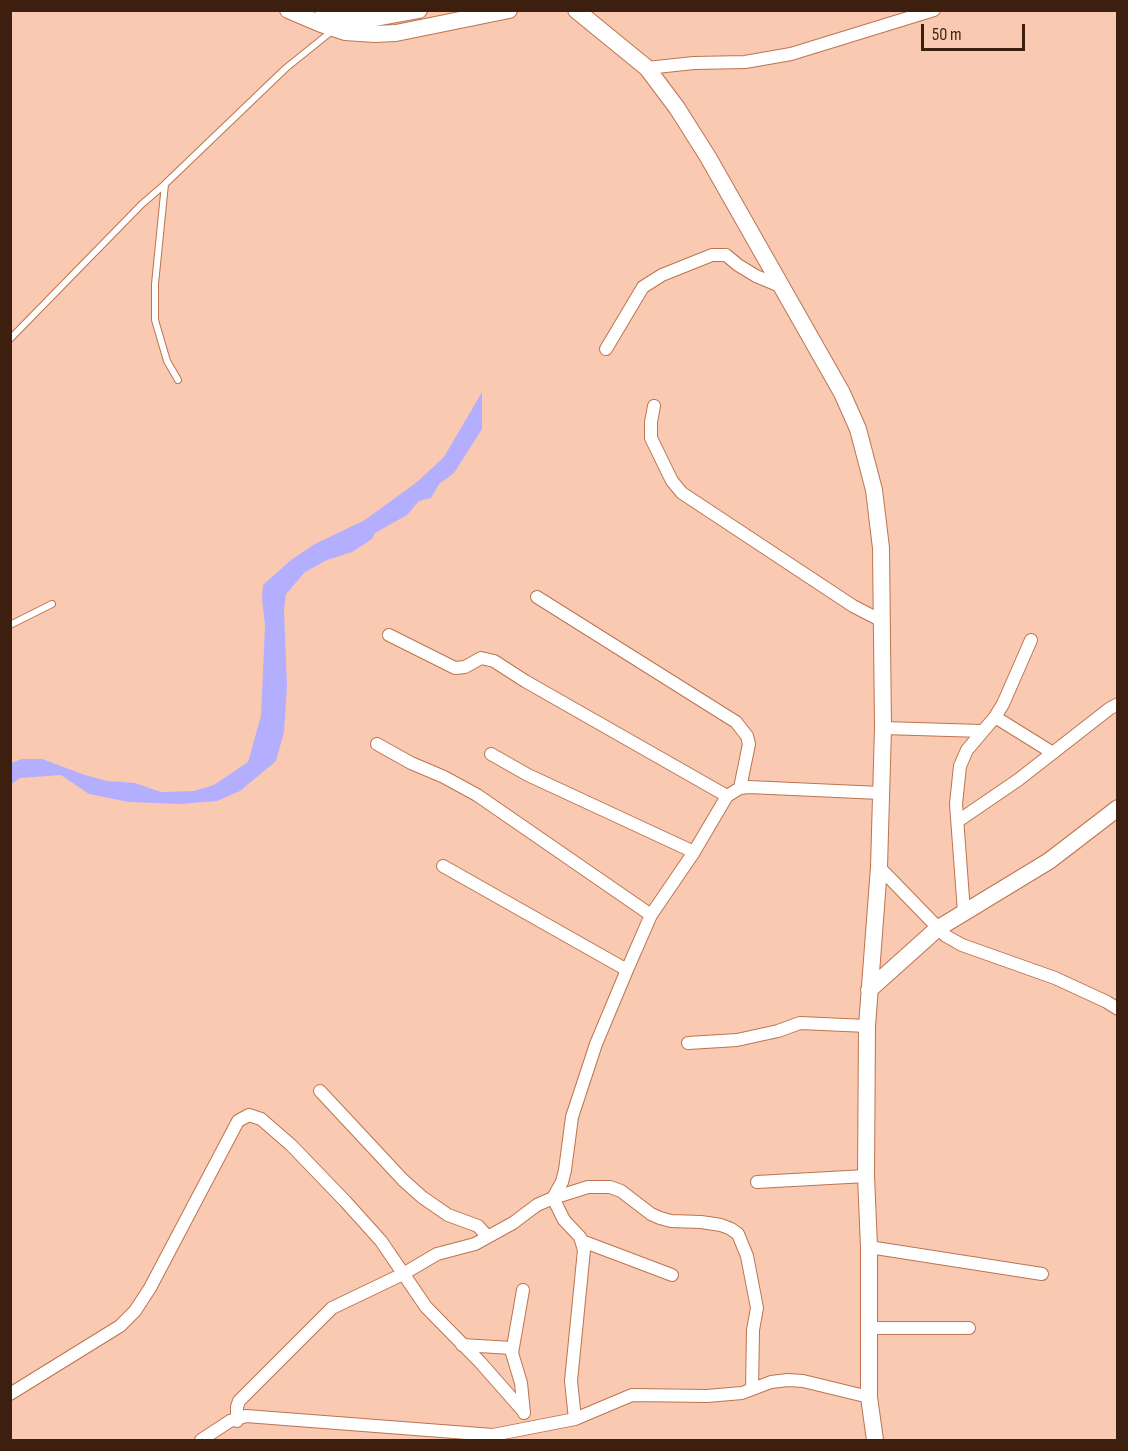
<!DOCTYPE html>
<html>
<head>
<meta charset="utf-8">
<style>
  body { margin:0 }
  #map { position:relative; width:1128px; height:1451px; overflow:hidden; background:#f9c9b2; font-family:"Sofia Sans Condensed",sans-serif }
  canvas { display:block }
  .frame { position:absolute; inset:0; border:12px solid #3d1f10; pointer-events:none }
  .scale { position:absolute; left:921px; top:24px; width:104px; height:27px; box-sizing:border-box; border:3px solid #3d1f10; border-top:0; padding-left:8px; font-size:18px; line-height:21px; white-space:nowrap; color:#3d1f10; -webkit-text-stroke:4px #f9c9b2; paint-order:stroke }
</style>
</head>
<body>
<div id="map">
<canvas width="1128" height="1451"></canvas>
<div class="frame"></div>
<div class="scale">50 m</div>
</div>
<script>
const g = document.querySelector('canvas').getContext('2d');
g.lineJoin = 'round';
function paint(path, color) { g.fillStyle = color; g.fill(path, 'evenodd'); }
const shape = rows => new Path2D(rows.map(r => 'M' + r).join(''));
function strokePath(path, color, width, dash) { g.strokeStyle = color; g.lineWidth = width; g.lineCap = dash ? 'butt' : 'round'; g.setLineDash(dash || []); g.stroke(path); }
paint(shape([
  [482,392,482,429,454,473,439,484,431,498,419,501,407,515,375,533,372,539,352,552,327,560,305,572,286,594,284,610,287,686,284,732,276,761,240,791,217,801,179,804,129,802,89,794,61,775,20,778,11,784,11,763,22,759,42,759,85,775,107,781,135,783,161,792,194,791,214,785,248,762,261,716,265,626,262,598,263,585,291,560,315,544,365,520,417,482,444,457]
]), '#b4aeff');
const lane = shape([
  [10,339,142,204,164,185],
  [178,380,167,361,155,320,155,284,165,184,286,68,332,31],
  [10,625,52,604]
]);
const street = shape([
  [647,68,694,63,745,62,791,54,934,10],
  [606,349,643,287,662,275,712,255,726,255,738,265,756,276,780,286],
  [654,406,651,422,651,438,672,481,682,493,853,606,882,621],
  [537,597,736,722,747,736,749,744,740,788],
  [389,635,455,668,465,667,481,658,494,661,525,681,727,796],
  [995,717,1053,753],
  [883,728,982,731],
  [377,744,411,763,444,777,477,795,651,915],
  [491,754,528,775,694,852],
  [958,821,1018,780,1109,709,1118,704],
  [443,866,627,970],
  [879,867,946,936,962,945,1055,978,1107,1002,1118,1009],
  [964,912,956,804,960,766,967,750,995,717,1003,704,1031,640],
  [688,1043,737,1040,778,1031,800,1023,867,1026],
  [320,1091,403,1180,422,1197,448,1215,478,1226,487,1236],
  [757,1182,866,1176],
  [553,1198,562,1182,565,1170,572,1117,596,1044,627,970,651,915,694,852,727,796,740,788,749,787,880,793],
  [553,1198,588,1187,610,1187,621,1191,651,1214,660,1218,671,1221,701,1222,721,1225,731,1229,738,1234,747,1256,757,1308,753,1330,752,1389],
  [582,1241,672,1275],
  [869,1247,1042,1274],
  [523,1290,512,1353,521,1383,524,1413],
  [869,1328,969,1328],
  [462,1345,512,1348],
  [10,1394,120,1326,135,1311,150,1288,238,1121,249,1115,261,1119,291,1145,345,1201,381,1241,426,1307,480,1362,524,1412],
  [237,1421,237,1407,239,1401,332,1308,403,1274,437,1254,475,1244,513,1223,537,1205,553,1198,564,1220,580,1237,584,1250,571,1381,575,1419],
  [201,1440,230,1421,246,1416,493,1435,575,1419,632,1395,707,1396,742,1393,771,1382,788,1380,803,1381,869,1397]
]);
const secondary = shape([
  [288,10,321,24,345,32,375,34,396,33,509,10],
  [323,10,342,17,370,19,419,10],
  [576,10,647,68,677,108,708,157,842,393,858,429,874,490,881,548,883,728,879,867,867,1026,866,1176,869,1247,869,1397,875,1440],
  [869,990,937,929,1049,861,1118,808]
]);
strokePath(lane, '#bd744f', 8);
strokePath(street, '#bd744f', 14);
strokePath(secondary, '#bd744f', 18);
strokePath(lane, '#fff', 6);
strokePath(street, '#fff', 12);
strokePath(secondary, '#fff', 16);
</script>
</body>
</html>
